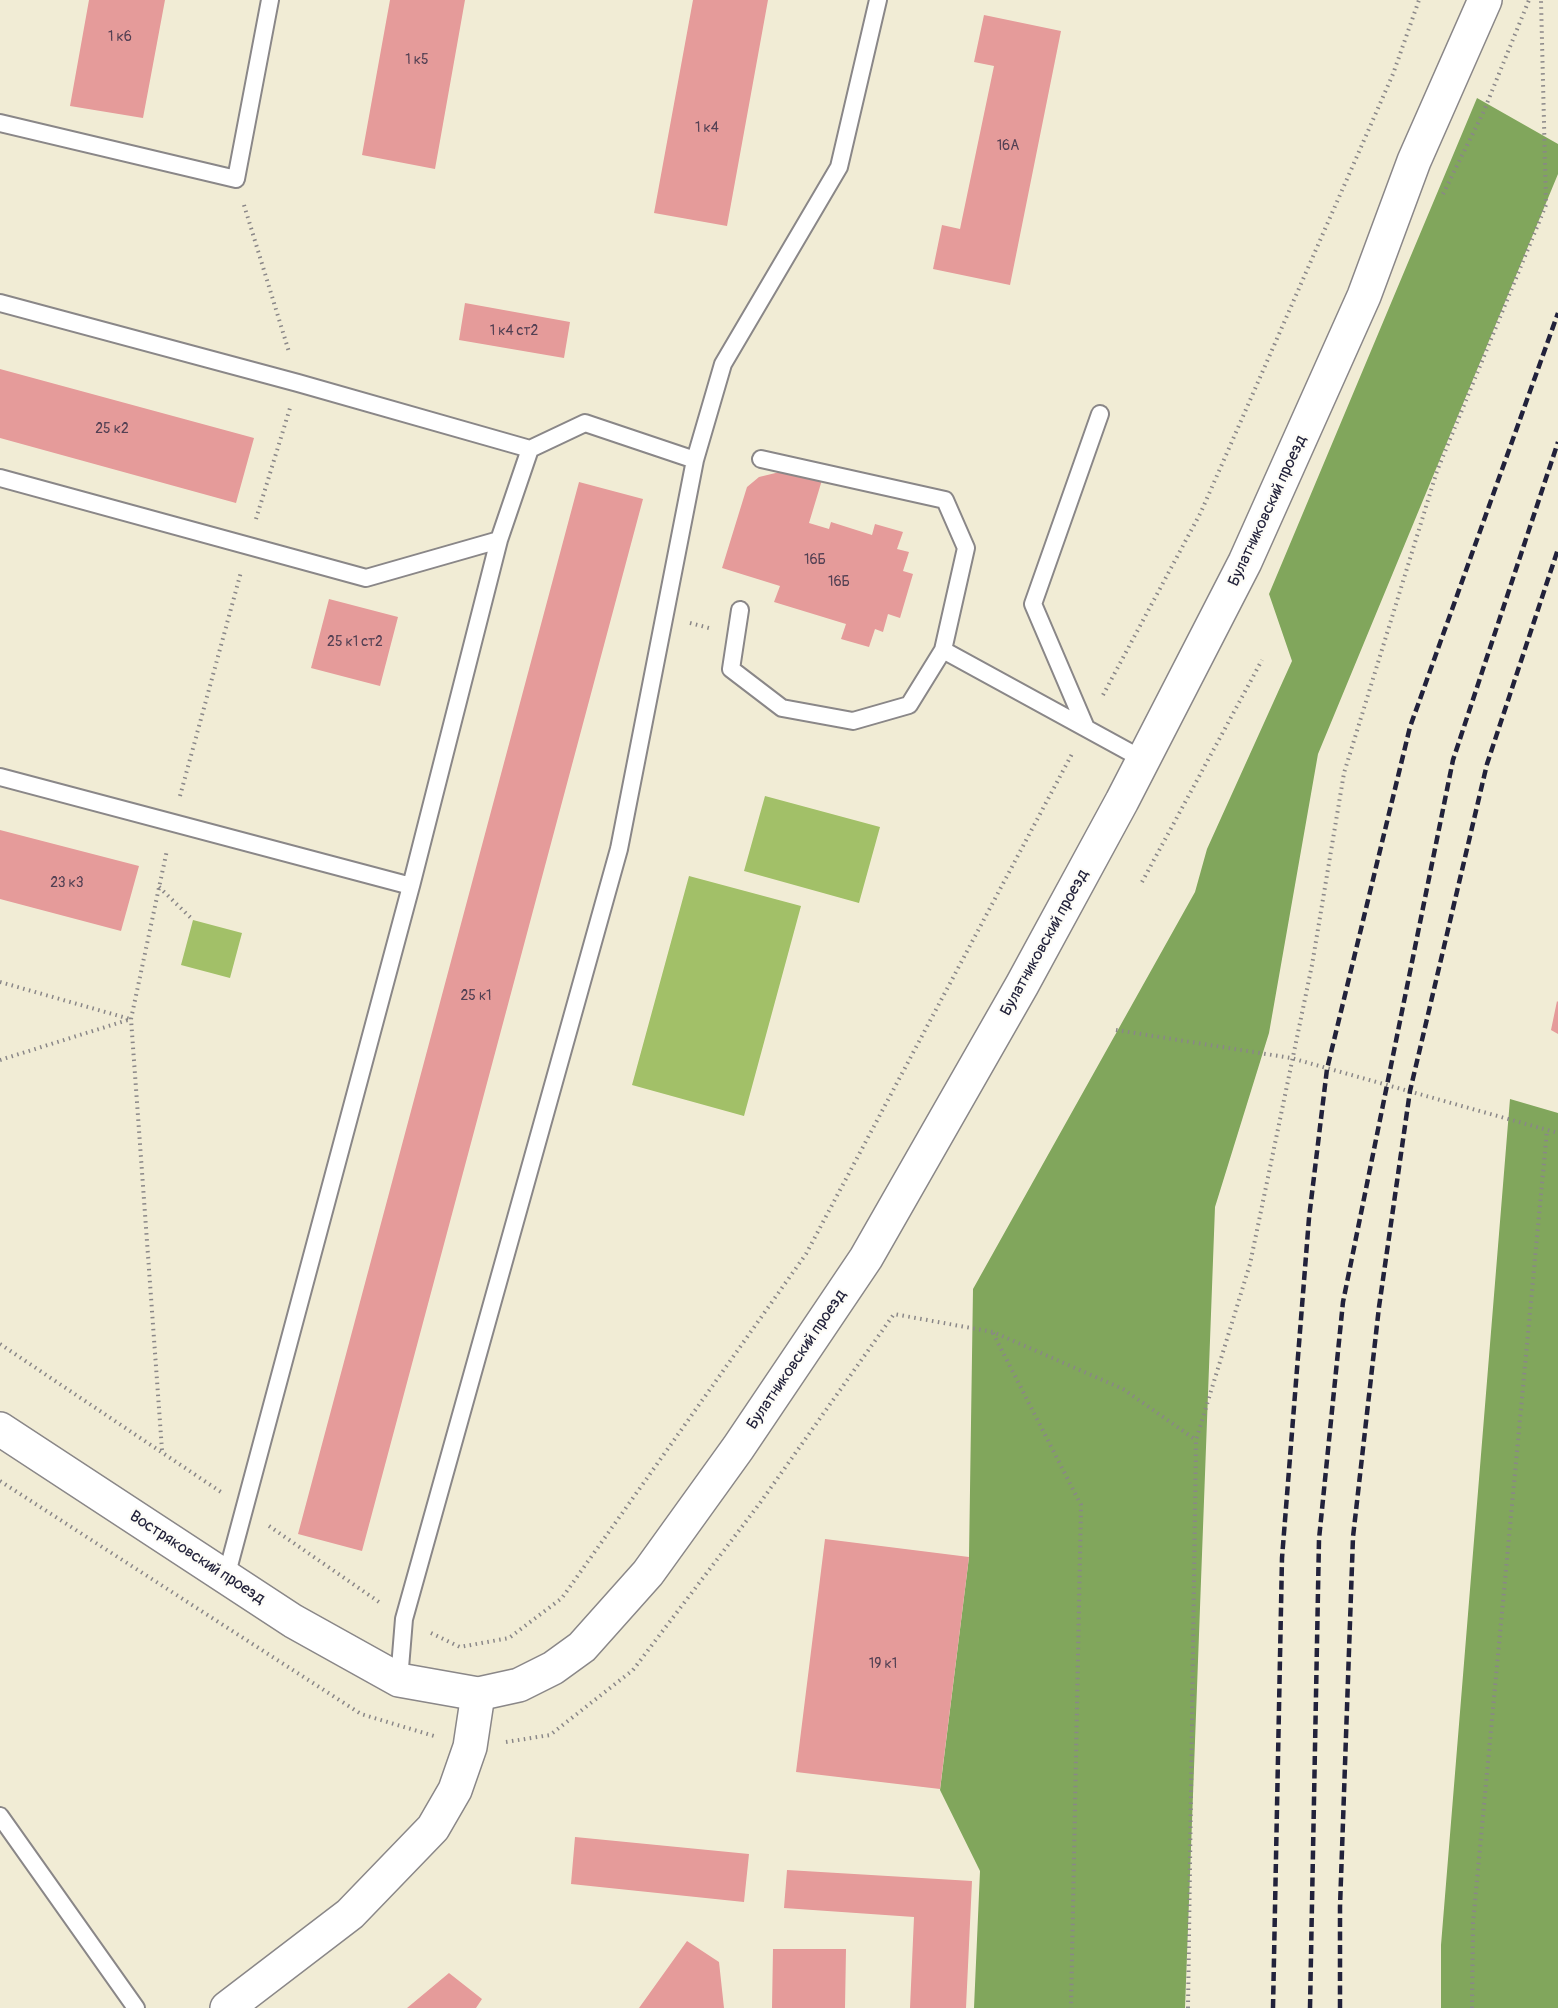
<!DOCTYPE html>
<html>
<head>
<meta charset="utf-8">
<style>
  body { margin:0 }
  canvas { display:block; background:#f1ecd5 }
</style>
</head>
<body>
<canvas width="1558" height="2008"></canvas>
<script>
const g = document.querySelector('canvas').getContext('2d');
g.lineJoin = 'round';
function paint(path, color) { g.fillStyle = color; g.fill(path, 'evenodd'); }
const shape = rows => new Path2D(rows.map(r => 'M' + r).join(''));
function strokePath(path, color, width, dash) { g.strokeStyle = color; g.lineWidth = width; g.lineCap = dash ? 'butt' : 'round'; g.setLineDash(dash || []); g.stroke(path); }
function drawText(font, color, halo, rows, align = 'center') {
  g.font = font + ' Pangolin,sans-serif'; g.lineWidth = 4.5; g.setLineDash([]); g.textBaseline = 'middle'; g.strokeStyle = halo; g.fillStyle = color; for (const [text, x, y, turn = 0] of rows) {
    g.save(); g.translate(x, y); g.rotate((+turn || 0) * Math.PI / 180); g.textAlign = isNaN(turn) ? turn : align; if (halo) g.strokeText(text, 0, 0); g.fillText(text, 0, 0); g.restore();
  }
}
paint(shape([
  [765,796,880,827,859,903,744,871],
  [689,876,801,906,744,1116,632,1085],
  [193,920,242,933,230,978,181,965]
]), '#a2c068');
paint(shape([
  [1477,98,1558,144,1558,174,1318,754,1269,1033,1215,1207,1185,2008,974,2008,980,1871,940,1790,969,1557,973,1289,1195,892,1207,849,1292,661,1269,594],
  [1510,1099,1558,1113,1558,2008,1441,2008,1441,1945]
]), '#81a65c');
paint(shape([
  [89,0,165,0,143,118,70,106],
  [390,0,465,0,435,169,362,155],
  [693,0,768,0,727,226,654,213],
  [984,15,1061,31,1010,285,933,269,942,225,960,229,994,66,974,62],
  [465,303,570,322,564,358,459,340],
  [0,369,254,438,236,503,0,438],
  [788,470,822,480,809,523,829,529,831,522,872,535,875,524,903,532,897,549,909,552,903,571,913,574,900,618,888,614,883,632,875,629,869,647,841,639,846,624,774,602,780,586,722,568,747,487,759,477],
  [579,482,643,499,362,1551,298,1534],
  [329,599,398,617,380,686,311,668],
  [0,830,139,866,121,931,0,899],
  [1557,1001,1558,1002,1558,1034,1551,1030],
  [825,1539,969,1557,940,1789,796,1772],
  [575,1837,749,1854,744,1902,571,1884],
  [787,1870,972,1881,966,2008,910,2008,914,1917,784,1908],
  [687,1941,719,1962,724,2008,639,2008],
  [773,1949,846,1949,845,2008,772,2008],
  [449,1973,482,1999,476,2008,407,2008]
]), '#e59b9a');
const service = shape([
  [0,123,236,179,270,0],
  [0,303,298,383,530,449,499,540,411,886],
  [530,449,585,423,695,460,723,364,839,167,878,0],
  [761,459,945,500,966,548,943,650],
  [0,478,366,578,499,540],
  [740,610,731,669,782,708,853,721,909,705,943,650,1144,760],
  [1086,728,1033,604,1100,414],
  [0,777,411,886,226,1577],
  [399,1680,404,1619,619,849,695,460],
  [0,1816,136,2008]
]);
const minor = shape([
  [227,2008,350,1914,433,1828,455,1790,470,1747,478,1694]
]);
const tertiary = shape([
  [0,1429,293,1621,399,1680,478,1694,519,1685,553,1668,582,1647,648,1573,738,1448,866,1258,1022,985,1122,801,1245,562,1364,296,1414,161,1485,0]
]);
strokePath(service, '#8a8788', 20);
strokePath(minor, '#8a8788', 36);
strokePath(tertiary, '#8a8788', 36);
strokePath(shape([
  [1443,194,1483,113,1529,0],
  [244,205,289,352],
  [256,519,290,408],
  [690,623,709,628],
  [1103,695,1201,512,1393,74,1419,0],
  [180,796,241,572],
  [1142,882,1262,660],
  [159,887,193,920],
  [0,982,130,1019],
  [1116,1030,1291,1058,1558,1133],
  [0,1060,131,1019],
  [993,1333,1081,1505,1071,2008],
  [0,1344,221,1492],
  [162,1450,131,1019,167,850],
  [0,1481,361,1714,434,1736],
  [269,1526,379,1602],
  [431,1633,460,1647,509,1638,562,1598,806,1254,1073,752],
  [506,1742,550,1735,633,1670,760,1503,894,1314,993,1332,1123,1389,1196,1440],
  [1188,2008,1196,1440,1250,1264,1312,965,1344,773,1437,471,1546,205,1541,0],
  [1472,2008,1473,1923,1547,1130]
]), '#8a8788', 4, [1.5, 4.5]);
strokePath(service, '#fff', 16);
strokePath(minor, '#fff', 33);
strokePath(tertiary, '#fff', 33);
strokePath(shape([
  [1273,2008,1282,1558,1309,1218,1327,1069,1410,727,1558,313],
  [1310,2008,1319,1539,1343,1302,1453,760,1558,442],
  [1340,2008,1340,1907,1353,1537,1379,1307,1410,1091,1487,764,1558,549]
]), '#22223b', 4.5, [9, 4.5]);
drawText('14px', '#534053', null, [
  ["1 к6",120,37],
  ["1 к5",417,60],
  ["1 к4",707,128],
  ["16А",1008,146],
  ["1 к4 ст2",514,331],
  ["25 к2",112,429],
  ["16Б",815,560],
  ["16Б",839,582],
  ["25 к1 ст2",355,642],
  ["23 к3",67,883],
  ["25 к1",476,996],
  ["19 к1",883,1664]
]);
drawText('16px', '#22223b', '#fdfcf7', [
  ["Булатниковский проезд",1268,511,-65],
  ["Булатниковский проезд",1045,943,-61],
  ["Булатниковский проезд",797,1360,-56],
  ["Востряковский проезд",197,1558,33]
]);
</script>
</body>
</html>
